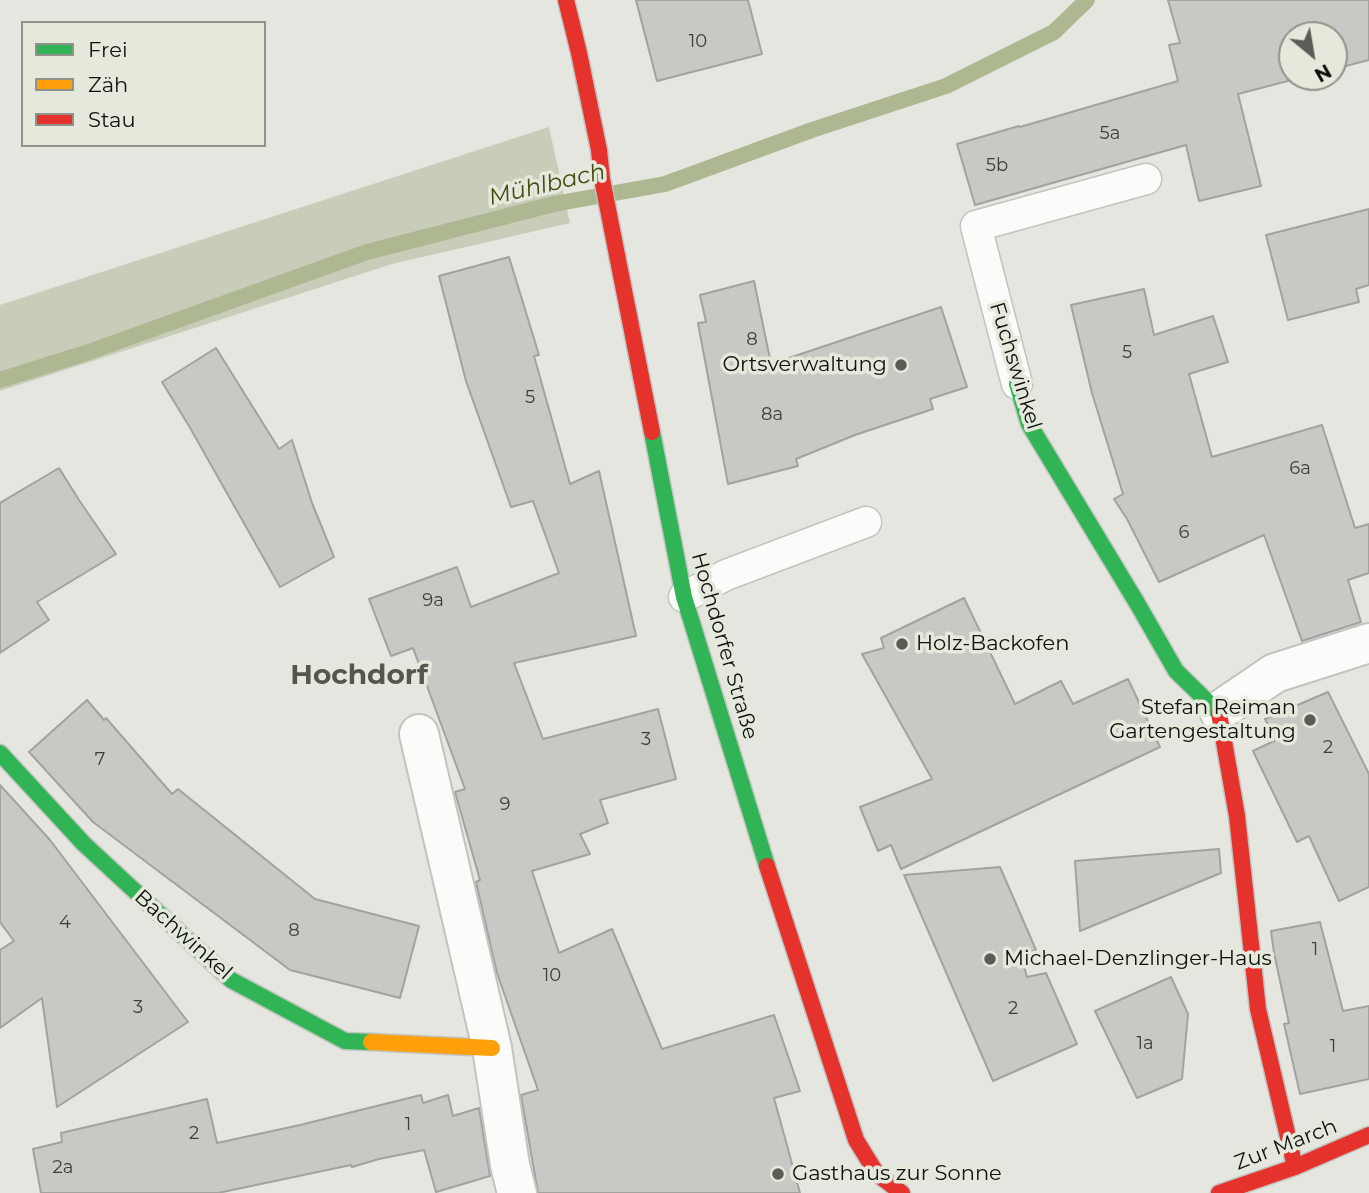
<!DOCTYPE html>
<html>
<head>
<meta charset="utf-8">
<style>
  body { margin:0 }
  #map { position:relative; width:1369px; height:1193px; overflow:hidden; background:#e4e6df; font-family:Montserrat,sans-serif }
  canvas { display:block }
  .legend { position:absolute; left:21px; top:21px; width:245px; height:126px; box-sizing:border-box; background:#e5e9dc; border:2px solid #909389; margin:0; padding:9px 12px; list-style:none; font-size:21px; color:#10110d }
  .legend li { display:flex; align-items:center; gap:14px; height:35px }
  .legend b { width:35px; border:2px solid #909389 }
  .north { position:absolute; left:1278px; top:21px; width:70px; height:70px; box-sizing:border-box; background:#e5e9dc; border:2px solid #909389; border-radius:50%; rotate:150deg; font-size:19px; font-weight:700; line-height:28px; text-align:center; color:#10110d }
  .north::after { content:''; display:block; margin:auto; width:24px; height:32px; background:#5a5c56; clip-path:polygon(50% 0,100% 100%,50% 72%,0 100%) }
</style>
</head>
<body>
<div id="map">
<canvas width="1369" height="1193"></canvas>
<ul class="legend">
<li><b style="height:9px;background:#30b455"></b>Frei</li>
<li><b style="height:9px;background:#ff9f0a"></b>Zäh</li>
<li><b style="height:9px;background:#e5322d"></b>Stau</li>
</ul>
<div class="north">N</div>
</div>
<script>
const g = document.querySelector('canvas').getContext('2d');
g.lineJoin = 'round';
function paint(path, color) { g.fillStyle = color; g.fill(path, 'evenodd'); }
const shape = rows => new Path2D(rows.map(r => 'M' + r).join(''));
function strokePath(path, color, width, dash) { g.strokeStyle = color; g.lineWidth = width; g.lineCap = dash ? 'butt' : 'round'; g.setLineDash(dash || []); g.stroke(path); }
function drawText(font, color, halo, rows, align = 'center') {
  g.font = font + ' Montserrat,sans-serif'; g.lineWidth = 7; g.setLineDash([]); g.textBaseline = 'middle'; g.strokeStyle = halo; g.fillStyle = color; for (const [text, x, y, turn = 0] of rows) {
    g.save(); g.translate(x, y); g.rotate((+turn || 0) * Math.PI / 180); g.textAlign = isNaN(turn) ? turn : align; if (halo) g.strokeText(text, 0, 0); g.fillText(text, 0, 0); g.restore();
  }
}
paint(shape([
  [549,127,570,223,392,264,0,391,0,305]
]), '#c7cdb8');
strokePath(shape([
  [0,380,86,353,367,252,554,204,665,184,812,130,946,86,1054,32,1087,0]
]), '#adb791', 16);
const building = shape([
  [636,0,748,0,762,54,657,81,636,0],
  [1168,0,1369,0,1369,60,1334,69,1334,35,1292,35,1292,77,1303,77,1238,94,1261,186,1199,201,1186,145,975,205,957,144,1019,126,1020,127,1178,81,1169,45,1180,43,1168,0],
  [1369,209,1369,285,1356,289,1359,302,1288,320,1266,235,1369,209],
  [509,257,539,355,534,356,570,484,599,471,636,636,514,663,543,739,658,709,676,779,600,800,608,823,580,834,590,854,532,871,559,953,612,929,662,1049,774,1015,800,1091,774,1098,800,1193,538,1193,521,1095,538,1090,497,973,476,882,480,880,455,792,465,789,413,648,391,656,369,599,457,567,471,607,559,573,533,501,511,507,466,381,439,276,509,257],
  [754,281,771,364,941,307,967,387,930,399,933,409,855,435,796,459,798,466,728,484,698,323,706,322,700,295,754,281],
  [1144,289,1154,335,1213,316,1228,362,1189,374,1212,457,1322,425,1355,528,1369,524,1369,573,1348,580,1361,622,1302,641,1264,535,1159,582,1127,519,1114,499,1123,494,1092,393,1071,305,1144,289],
  [216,348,279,449,292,440,312,503,334,557,280,587,189,426,162,382,216,348],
  [59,468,79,500,116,554,37,602,49,620,0,653,0,503,59,468],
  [964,598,1015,704,1061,681,1073,704,1128,679,1160,747,901,869,891,845,878,851,860,807,932,779,862,654,884,648,881,638,964,598],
  [1328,692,1369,774,1369,887,1339,901,1309,836,1297,842,1253,751,1276,740,1265,719,1328,692],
  [87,700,104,720,106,718,172,794,178,789,315,899,419,926,400,998,290,970,93,822,29,752,87,700],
  [0,785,50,840,188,1022,57,1107,42,998,0,1028,0,950,14,941,0,922,0,785],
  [1219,849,1221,873,1080,931,1075,861,1219,849],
  [1000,867,1036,950,1021,956,1027,977,1046,973,1077,1044,993,1081,904,875,1000,867],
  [1320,922,1343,1011,1369,1006,1369,1079,1300,1094,1284,1024,1289,1023,1274,953,1271,931,1320,922],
  [1171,977,1188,1014,1182,1079,1137,1098,1095,1011,1171,977],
  [421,1095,423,1103,448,1095,453,1116,479,1108,490,1176,436,1192,424,1150,379,1159,352,1167,351,1165,218,1193,41,1193,33,1149,62,1142,61,1133,207,1099,217,1143,300,1125,421,1095]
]);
paint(building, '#c7c9c4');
strokePath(building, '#a1a39e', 2);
const lane = shape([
  [1017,384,976,226,1146,179],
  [684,597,726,575,866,522]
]);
const street = shape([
  [1219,711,1275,673,1369,643],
  [419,734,492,1048,510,1165,517,1193]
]);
const fast = shape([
  [1017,384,1029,424,1137,603,1176,671,1219,713],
  [652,432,684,597,767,866],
  [0,753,84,844,231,980,345,1041,371,1042]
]);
const slow = shape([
  [371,1042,492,1048]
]);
const jam = shape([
  [566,0,579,53,599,150,602,179,652,432],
  [1219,713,1237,816,1258,1009,1295,1167],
  [767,866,856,1140,877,1174,902,1193],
  [1219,1193,1295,1167,1369,1135]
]);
strokePath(lane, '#c2c4bf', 33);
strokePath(street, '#c2c4bf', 42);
strokePath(fast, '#c2c4bf', 19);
strokePath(slow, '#c2c4bf', 19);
strokePath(jam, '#c2c4bf', 19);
strokePath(lane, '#fbfbfa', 30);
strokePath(street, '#fbfbfa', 38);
strokePath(fast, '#30b455', 16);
strokePath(slow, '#ff9f0a', 16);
strokePath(jam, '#e5322d', 16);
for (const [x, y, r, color] of [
  [901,365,7,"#5a5c56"],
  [902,644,7,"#5a5c56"],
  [1310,720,7,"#5a5c56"],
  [990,959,7,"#5a5c56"],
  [778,1174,7,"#5a5c56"]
]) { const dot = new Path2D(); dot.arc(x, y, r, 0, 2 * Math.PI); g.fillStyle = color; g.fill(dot); strokePath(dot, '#e5e9dc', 2.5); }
drawText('18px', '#3e3f3b', null, [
  ["10",698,42],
  ["5a",1110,134],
  ["5b",997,166],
  ["8",752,340],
  ["5",1127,353],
  ["5",530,398],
  ["8a",772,415],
  ["6a",1300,469],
  ["6",1184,533],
  ["9a",433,601],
  ["3",646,740],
  ["2",1328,748],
  ["7",100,760],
  ["9",505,805],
  ["4",65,923],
  ["8",294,931],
  ["1",1315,950],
  ["10",552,976],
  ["3",138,1008],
  ["2",1013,1009],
  ["1a",1145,1044],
  ["1",1333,1047],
  ["1",408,1125],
  ["2",194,1134],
  ["2a",63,1168]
]);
drawText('21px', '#10110d', '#e5e9dc', [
  ["Ortsverwaltung",887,365,"right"],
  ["Holz-Backofen",916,644],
  ["Stefan Reiman",1296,708,"right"],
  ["Gartengestaltung",1296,732,"right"],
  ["Michael-Denzlinger-Haus",1004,959],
  ["Gasthaus zur Sonne",792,1174]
], 'left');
drawText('21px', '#10110d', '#e5e9dc', [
  ["Fuchswinkel",1015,366,73],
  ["Hochdorfer Straße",724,646,74],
  ["Bachwinkel",183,935,42],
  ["Zur March",1286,1145,-21]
]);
drawText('italic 23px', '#414d12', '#e5e9dc', [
  ["Mühlbach",547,185,-13]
]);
drawText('bold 28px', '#54574d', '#e5e9dc', [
  ["Hochdorf",359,676]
]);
</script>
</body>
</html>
